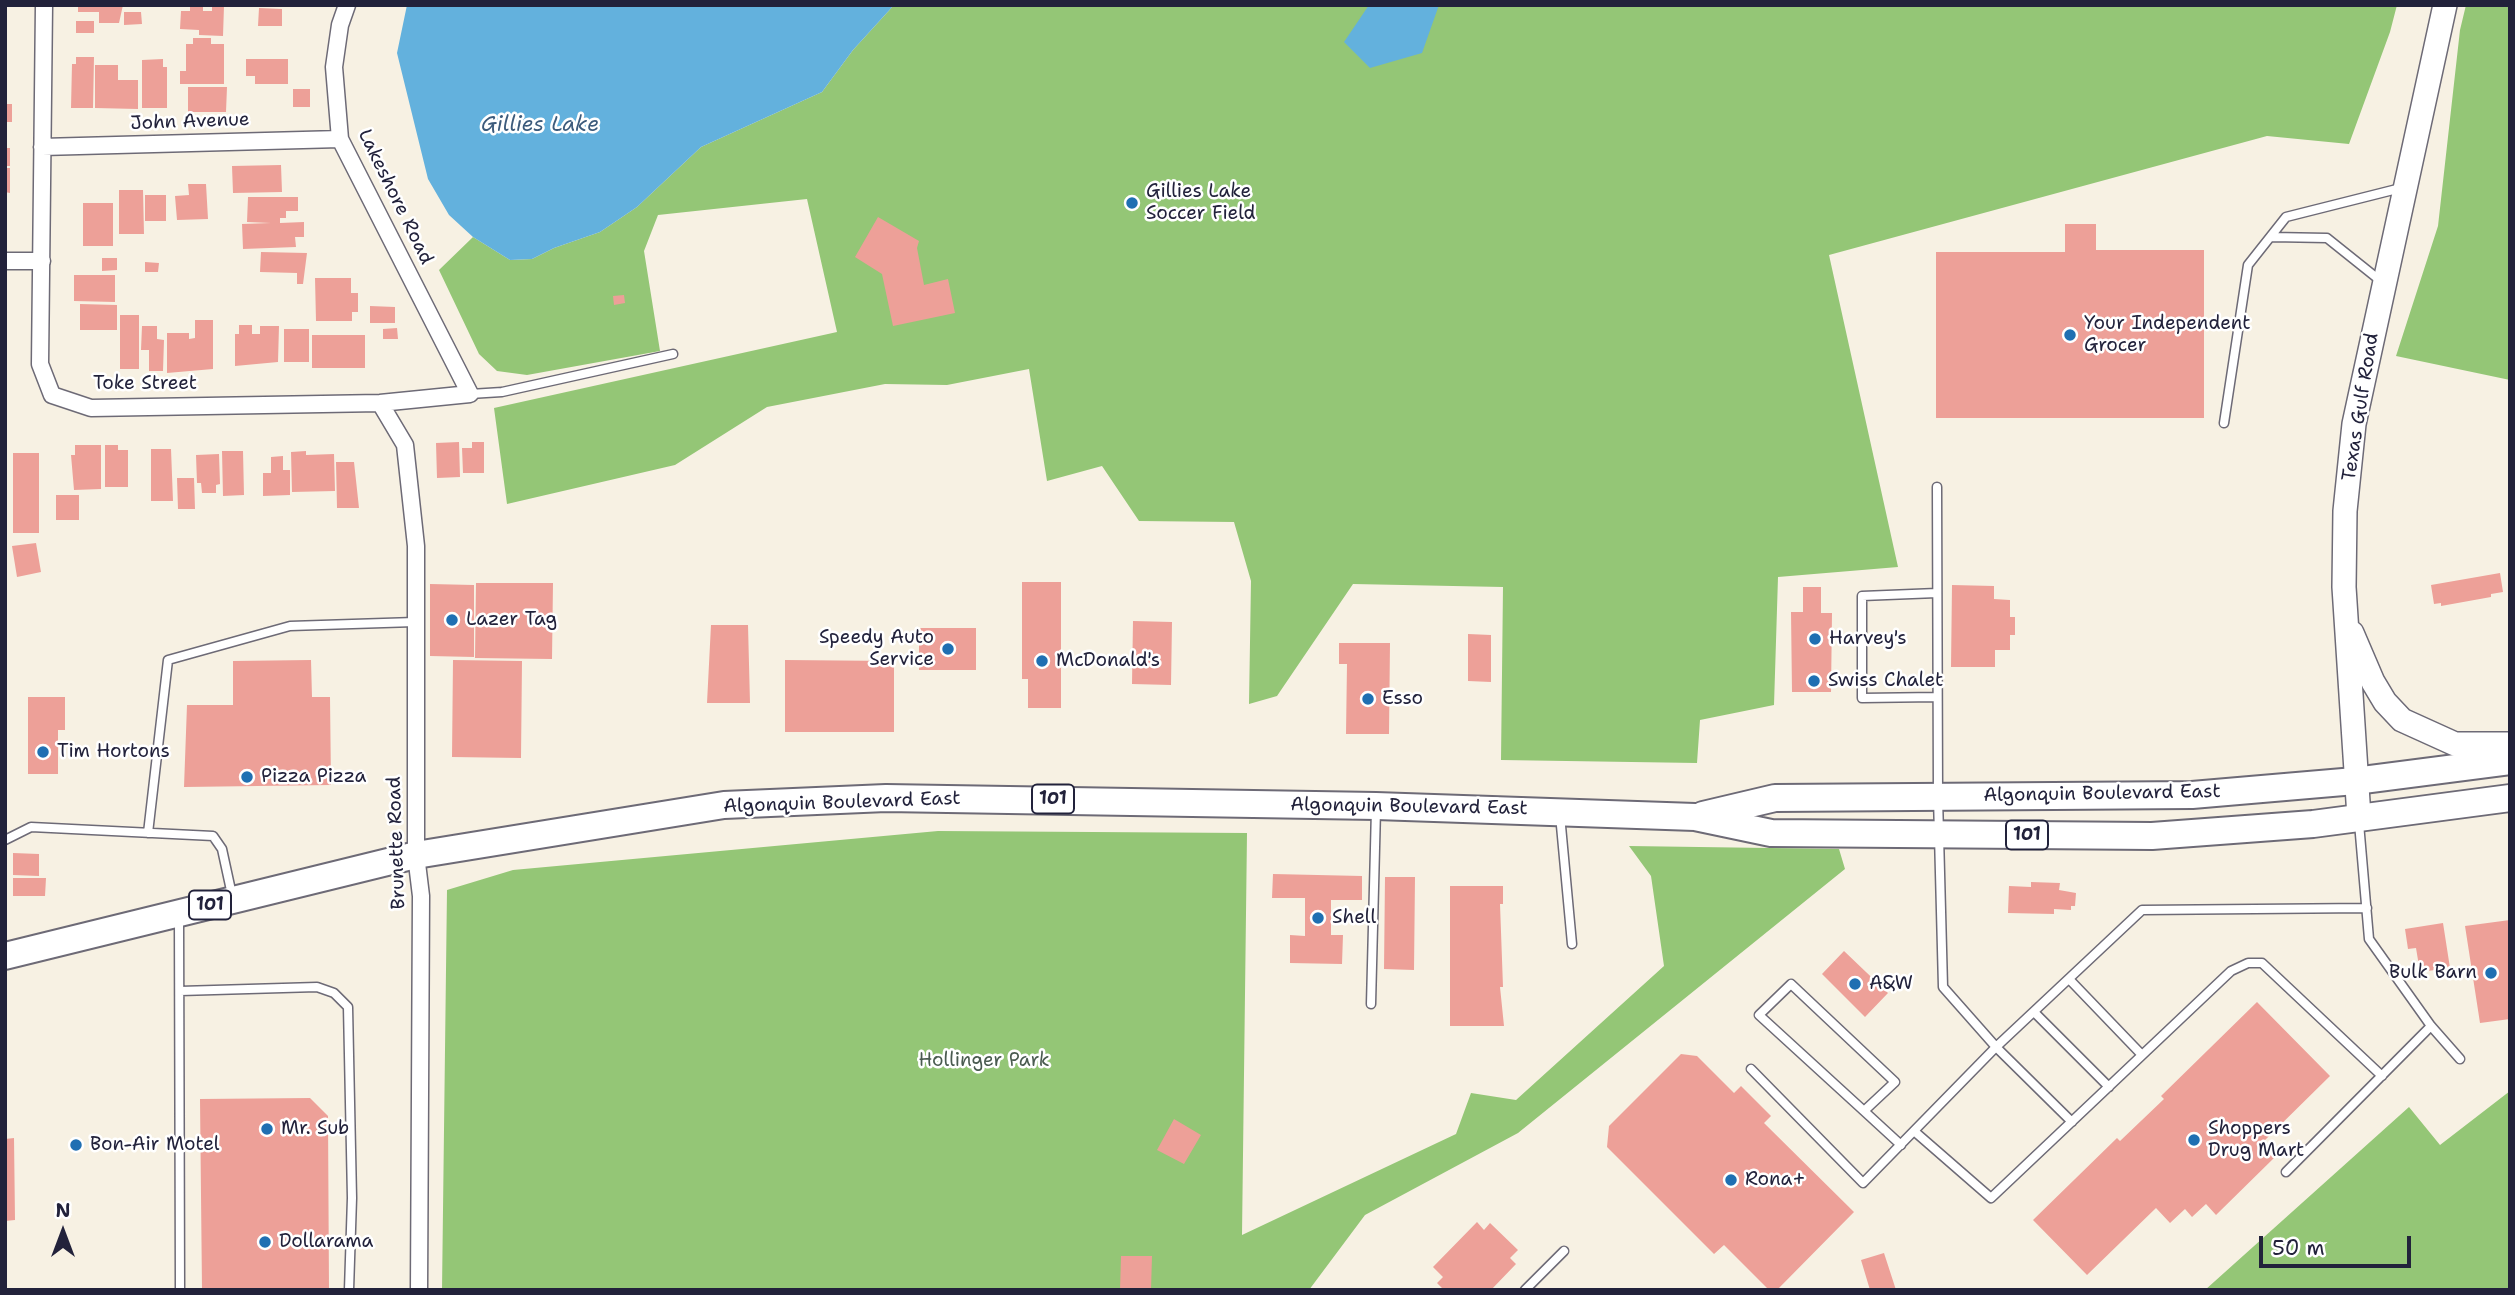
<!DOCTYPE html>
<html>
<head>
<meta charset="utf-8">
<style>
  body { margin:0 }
  #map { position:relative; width:2515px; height:1295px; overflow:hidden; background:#f7f1e3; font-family:"Shantell Sans",sans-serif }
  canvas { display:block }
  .frame { position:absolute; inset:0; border:7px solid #22223b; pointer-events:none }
  .north { position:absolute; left:28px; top:1197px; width:70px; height:70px; -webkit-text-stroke:5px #fff; paint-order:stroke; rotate:0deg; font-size:19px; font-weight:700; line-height:28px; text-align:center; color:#22223b }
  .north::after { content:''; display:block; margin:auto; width:24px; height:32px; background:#22223b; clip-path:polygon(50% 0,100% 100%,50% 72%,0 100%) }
  .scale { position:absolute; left:2259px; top:1236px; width:152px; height:32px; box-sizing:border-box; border:4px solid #22223b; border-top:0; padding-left:9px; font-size:21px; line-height:24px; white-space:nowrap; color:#22223b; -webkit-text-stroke:5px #fff; paint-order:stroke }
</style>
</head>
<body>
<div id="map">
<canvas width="2515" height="1295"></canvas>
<div class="frame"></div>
<div class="north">N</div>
<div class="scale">50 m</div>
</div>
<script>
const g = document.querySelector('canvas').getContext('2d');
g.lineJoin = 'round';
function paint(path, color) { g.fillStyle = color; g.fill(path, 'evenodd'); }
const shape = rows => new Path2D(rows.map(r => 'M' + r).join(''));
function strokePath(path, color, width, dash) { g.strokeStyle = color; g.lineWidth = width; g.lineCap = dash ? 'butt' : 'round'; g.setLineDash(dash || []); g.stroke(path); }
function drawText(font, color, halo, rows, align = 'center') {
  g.font = font + ' "Shantell Sans",sans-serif'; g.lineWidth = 5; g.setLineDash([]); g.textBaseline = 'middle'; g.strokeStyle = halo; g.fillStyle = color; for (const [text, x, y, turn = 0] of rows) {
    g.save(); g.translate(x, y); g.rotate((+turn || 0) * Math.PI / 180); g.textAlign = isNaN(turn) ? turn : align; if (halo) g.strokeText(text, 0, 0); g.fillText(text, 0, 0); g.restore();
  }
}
paint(shape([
  [894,5,2397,5,2390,32,2349,144,2267,136,1829,255,1898,567,1778,577,1774,705,1700,720,1697,763,1501,760,1503,587,1353,584,1277,696,1249,704,1251,581,1234,522,1139,521,1102,466,1047,481,1029,369,947,385,885,384,767,407,675,465,507,504,494,408,837,332,807,199,658,215,644,251,660,351,527,375,497,371,479,354,439,270,473,237,510,260,532,259,554,248,600,232,637,207,701,147,822,92,853,50],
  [2466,5,2510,5,2510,380,2396,356,2438,226,2460,30],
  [938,831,1247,833,1242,1235,1456,1134,1471,1093,1516,1100,1664,966,1651,876,1629,846,1839,849,1845,869,1518,1133,1365,1215,1309,1290,442,1290,447,890,513,870],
  [2510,1091,2510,1290,2205,1290,2409,1107,2440,1145]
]), '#94c676');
paint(shape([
  [407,5,894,5,853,50,822,92,701,147,637,207,600,232,554,248,532,259,510,260,473,237,449,215,428,179,397,53],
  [1369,5,1439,5,1422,53,1370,68,1344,42]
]), '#63b1dd');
paint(shape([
  [78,5,123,5,119,23,99,23,99,12,78,12],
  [190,6,203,6,203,11,212,11,212,6,224,6,223,36,199,35,199,30,180,29,181,11,190,11],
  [259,8,282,9,282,26,258,26],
  [124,12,141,12,142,24,124,25],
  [76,21,94,21,94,33,76,33],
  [193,38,211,38,211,44,224,44,224,84,180,84,180,71,186,71,186,44,193,44],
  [76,57,94,57,93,108,71,108,72,64,76,64],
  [163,59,163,67,167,67,167,108,142,108,142,60],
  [246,59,288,59,288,84,255,84,255,76,246,76],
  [95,65,118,65,118,80,138,80,138,109,95,108],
  [188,87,227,87,226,112,188,112],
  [293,89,310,89,310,107,293,107],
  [5,104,12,104,12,122,5,122],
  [5,148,10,148,10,166,5,166],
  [281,165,282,192,233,193,232,166],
  [5,168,10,168,10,193,5,192],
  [188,184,206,184,208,219,177,220,175,196,189,195],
  [119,190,143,190,144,234,119,234],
  [145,195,166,195,166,221,145,221],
  [248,197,298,197,298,211,286,211,286,218,280,218,280,223,304,222,304,237,295,237,296,247,243,249,242,224,271,223,247,222],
  [83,203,113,203,113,246,83,246],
  [878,217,919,241,917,248,924,285,948,279,955,313,893,326,882,274,855,257],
  [2065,224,2096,224,2096,250,2204,250,2204,418,1936,418,1936,252,2065,252],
  [261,252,307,253,303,284,297,284,297,273,260,272],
  [102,258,117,258,117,270,102,271],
  [145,262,159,263,158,272,145,272],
  [74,275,115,275,115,302,74,301],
  [315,278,351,278,351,293,358,293,358,312,352,312,352,321,316,321],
  [624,295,625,303,614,305,613,296],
  [80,304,117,305,117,330,80,330],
  [370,306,395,307,395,323,370,323],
  [120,315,139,315,139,369,120,369],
  [195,320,213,320,213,369,167,373,167,333,189,333,189,339,195,338],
  [239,325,252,325,252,334,260,334,260,326,279,326,278,362,235,366,235,334,239,334],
  [142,326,157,326,157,339,164,340,163,371,149,371,149,350,141,350],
  [397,328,398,339,383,339,383,329],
  [284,329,309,329,309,362,284,362],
  [312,335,365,335,365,368,312,368],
  [459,442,460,477,437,478,436,443],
  [472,442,484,442,484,473,463,473,462,448,472,448],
  [75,445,101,445,101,489,74,490,71,455,75,455],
  [105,445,118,445,118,450,128,450,128,487,105,487],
  [151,449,171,449,173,501,151,501],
  [222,451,243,451,244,495,223,496],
  [306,451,306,455,334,454,335,491,292,492,291,452],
  [13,453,39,453,39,533,13,533],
  [219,454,220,484,216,485,216,493,202,493,201,483,197,483,196,455],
  [283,456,283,470,290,470,290,495,263,496,263,473,271,473,271,457],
  [336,462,354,462,359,508,337,508],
  [177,478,194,478,195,509,178,509],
  [56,495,79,495,79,520,56,520],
  [36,543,41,572,17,577,12,546],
  [2500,573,2503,592,2491,594,2491,597,2441,606,2441,603,2434,604,2431,585],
  [1022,582,1061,582,1061,708,1028,708,1028,679,1022,679],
  [476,583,553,583,552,659,475,658],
  [430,584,474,585,474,657,430,656],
  [1952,585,1994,586,1994,599,2010,600,2010,617,2015,617,2015,635,2010,635,2010,650,1995,650,1995,667,1951,667],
  [1803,587,1821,587,1821,613,1832,613,1831,692,1792,692,1791,612,1803,612],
  [1133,621,1172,622,1171,685,1132,684],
  [711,625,748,625,750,703,707,703],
  [919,628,976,628,976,670,919,670],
  [1468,634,1491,635,1491,682,1468,681],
  [1339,643,1390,643,1389,734,1346,734,1347,664,1339,664],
  [311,660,312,697,330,697,331,785,184,787,187,705,233,705,233,661],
  [453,660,522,661,521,758,452,757],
  [785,660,894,661,894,732,785,732],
  [28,697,65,697,65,730,58,730,58,774,28,774],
  [13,853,39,854,39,876,13,875],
  [1273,874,1362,876,1362,900,1331,900,1331,935,1343,935,1342,964,1290,963,1290,935,1305,936,1305,898,1272,898],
  [1385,877,1415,877,1414,970,1384,969],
  [13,878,46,878,45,896,13,896],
  [2031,882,2060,883,2059,890,2076,893,2075,906,2071,906,2071,910,2054,909,2054,914,2008,913,2009,886,2031,887],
  [1450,886,1503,886,1503,904,1500,904,1503,987,1500,987,1504,1026,1450,1026],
  [2510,920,2510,1019,2480,1023,2465,926],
  [2443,923,2450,968,2420,972,2416,948,2408,949,2405,929],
  [1844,951,1888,993,1865,1017,1822,974],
  [2257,1002,2330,1076,2261,1144,2274,1158,2216,1215,2206,1204,2192,1217,2185,1209,2170,1223,2156,1208,2087,1275,2033,1220,2117,1138,2120,1141,2164,1099,2161,1096],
  [1681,1054,1697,1056,1734,1093,1741,1086,1771,1116,1764,1123,1854,1212,1777,1290,1769,1290,1724,1245,1714,1254,1607,1147,1609,1126],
  [310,1098,328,1116,329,1290,202,1290,200,1099],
  [1174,1119,1201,1135,1184,1164,1157,1150],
  [14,1138,15,1220,5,1221,5,1139],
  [1477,1222,1484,1230,1490,1223,1518,1250,1510,1258,1516,1264,1491,1290,1444,1290,1437,1283,1443,1277,1433,1267],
  [1884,1253,1896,1290,1870,1290,1861,1260],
  [1121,1256,1152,1256,1151,1290,1120,1290]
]), '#eda098');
const service = shape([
  [2272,237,2327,238,2382,282],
  [470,394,502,392,673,354],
  [2224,423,2248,265,2286,217,2401,188],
  [1937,487,1938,797,1943,987,1996,1047,2142,910,2367,908],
  [1937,593,1862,596,1862,698,1937,697],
  [1560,815,1572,944],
  [2359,823,2369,939,2431,1026,2460,1059],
  [148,833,168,660,290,626,415,622],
  [5,840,31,827,213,836,222,849,232,895],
  [179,919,180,1290],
  [2069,979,2142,1055],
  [180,991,317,987,334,993,348,1007,352,1198,349,1290],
  [1371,1004,1376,809],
  [2034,1012,2109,1087],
  [1751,1069,1863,1183,1996,1047,2072,1122],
  [1864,1111,1895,1082,1791,984,1759,1015,1864,1111,1901,1145],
  [1914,1131,1991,1198,2231,971,2248,963,2262,963,2382,1076],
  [2286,1172,2431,1026],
  [1525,1290,1564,1251]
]);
const minor = shape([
  [44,5,40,364,52,395,91,408,380,403,470,394,340,139,334,67,340,25,347,5],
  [42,147,340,139],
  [5,261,42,261],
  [380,403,405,445,416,546,416,855,421,896,419,1290]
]);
const secondary = shape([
  [2352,633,2373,682,2385,702,2402,720,2455,744,2510,744],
  [2359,817,2344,587,2345,511,2354,424,2445,5]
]);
const primary = shape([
  [1703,815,1775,798,2192,795,2355,781,2510,761],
  [5,956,416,855,724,805,886,798,1376,806,1695,817,1771,833,2152,836,2313,824,2510,798]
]);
strokePath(service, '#6d6a76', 11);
strokePath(minor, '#6d6a76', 19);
strokePath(secondary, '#6d6a76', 26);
strokePath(primary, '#6d6a76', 30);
strokePath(service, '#fff', 8);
strokePath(minor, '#fff', 16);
strokePath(secondary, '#fff', 23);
strokePath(primary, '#fff', 26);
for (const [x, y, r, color] of [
  [1132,203,7,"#1f6fb2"],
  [2070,335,7,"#1f6fb2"],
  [452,620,7,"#1f6fb2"],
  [1815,639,7,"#1f6fb2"],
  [948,649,7,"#1f6fb2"],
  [1042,661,7,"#1f6fb2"],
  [1814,681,7,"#1f6fb2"],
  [1368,699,7,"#1f6fb2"],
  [43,752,7,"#1f6fb2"],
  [247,777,7,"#1f6fb2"],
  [1318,918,7,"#1f6fb2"],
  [2491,973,7,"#1f6fb2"],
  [1855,984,7,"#1f6fb2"],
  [267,1129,7,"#1f6fb2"],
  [2194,1140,7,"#1f6fb2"],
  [76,1145,7,"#1f6fb2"],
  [1731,1180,7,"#1f6fb2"],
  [265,1242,7,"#1f6fb2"]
]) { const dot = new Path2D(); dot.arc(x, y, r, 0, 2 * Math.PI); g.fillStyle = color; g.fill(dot); strokePath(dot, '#fff', 2.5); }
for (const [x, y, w] of [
  [1053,799,42],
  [2027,835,42],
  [210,905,42]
]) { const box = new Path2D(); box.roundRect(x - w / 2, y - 14.5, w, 29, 5); g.fillStyle = '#fff'; g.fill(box); strokePath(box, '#22223b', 2); }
drawText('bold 18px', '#22223b', null, [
  ["101",1053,799],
  ["101",2027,835],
  ["101",210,905]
]);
drawText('19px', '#22223b', '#fff', [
  ["John Avenue",190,122,-2],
  ["Lakeshore Road",395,197,64],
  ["Toke Street",145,384],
  ["Texas Gulf Road",2361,407,-81],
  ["Algonquin Boulevard East",2102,794,-1],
  ["Algonquin Boulevard East",842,803,-2],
  ["Algonquin Boulevard East",1409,807,1],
  ["Brunette Road",397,843,-92]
]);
drawText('19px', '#22223b', '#fff', [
  ["Gillies Lake",1146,192],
  ["Soccer Field",1146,214],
  ["Your Independent",2084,324],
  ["Grocer",2084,346],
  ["Lazer Tag",466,620],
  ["Speedy Auto",934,638,"right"],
  ["Service",934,660,"right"],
  ["Harvey's",1829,639],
  ["McDonald's",1056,661],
  ["Swiss Chalet",1828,681],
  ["Esso",1382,699],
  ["Tim Hortons",57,752],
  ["Pizza Pizza",261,777],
  ["Shell",1332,918],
  ["Bulk Barn",2477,973,"right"],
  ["A&W",1869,984],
  ["Mr. Sub",281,1129],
  ["Shoppers",2208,1129],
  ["Drug Mart",2208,1151],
  ["Bon-Air Motel",90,1145],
  ["Rona+",1745,1180],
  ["Dollarama",279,1242]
], 'left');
drawText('19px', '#4a5b50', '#fff', [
  ["Hollinger Park",984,1061]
]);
drawText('italic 21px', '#3c5b7c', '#fff', [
  ["Gillies Lake",540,126]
]);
</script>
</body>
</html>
